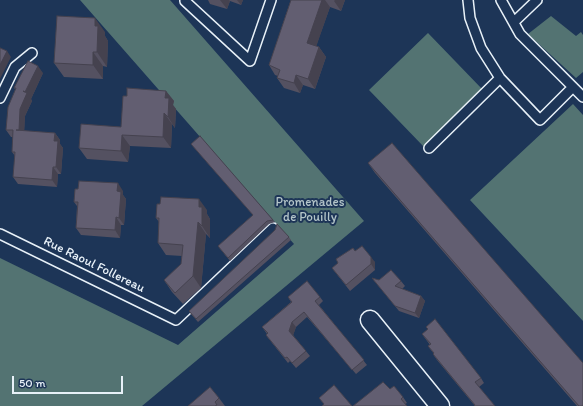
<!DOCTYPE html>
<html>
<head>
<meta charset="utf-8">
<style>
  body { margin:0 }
  #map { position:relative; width:583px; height:406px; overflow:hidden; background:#1d3557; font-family:Itim,sans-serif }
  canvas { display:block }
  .scale { position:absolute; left:12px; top:376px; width:111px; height:18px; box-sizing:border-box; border:2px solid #e8f1f8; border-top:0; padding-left:5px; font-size:12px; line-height:14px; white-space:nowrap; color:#e8f1f8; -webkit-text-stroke:3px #1d3557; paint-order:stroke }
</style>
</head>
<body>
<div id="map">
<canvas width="583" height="406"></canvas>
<div class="scale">50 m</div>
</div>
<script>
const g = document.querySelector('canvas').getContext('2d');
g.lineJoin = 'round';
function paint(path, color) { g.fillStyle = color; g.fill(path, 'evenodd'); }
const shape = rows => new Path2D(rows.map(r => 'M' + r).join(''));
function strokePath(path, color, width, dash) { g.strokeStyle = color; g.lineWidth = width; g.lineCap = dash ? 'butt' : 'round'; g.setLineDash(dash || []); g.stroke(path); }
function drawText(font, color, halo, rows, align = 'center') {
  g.font = font + ' Itim,sans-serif'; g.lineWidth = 4; g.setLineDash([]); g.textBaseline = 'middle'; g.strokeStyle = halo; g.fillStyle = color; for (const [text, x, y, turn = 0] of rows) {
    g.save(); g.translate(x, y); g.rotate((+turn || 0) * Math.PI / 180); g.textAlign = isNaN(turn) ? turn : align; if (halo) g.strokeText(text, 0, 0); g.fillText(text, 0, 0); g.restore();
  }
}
paint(shape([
  [80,0,170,0,364,221,142,406,0,406,0,258,178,345,294,244],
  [551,16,576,36,581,32,583,35,583,72,576,78,528,34],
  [428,33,483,90,424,147,369,90],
  [573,104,583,115,583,321,470,200]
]), '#537372');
const lane = shape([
  [468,0,470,18,481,48,500,78,540,120,573,87],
  [501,0,520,34,583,97],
  [185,1,250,61,271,0],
  [514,22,537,0],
  [0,98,15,67,32,53],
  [429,148,500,78],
  [0,234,176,320,273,228]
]);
const street = shape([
  [370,320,440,406]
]);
strokePath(lane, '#e8f1f8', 12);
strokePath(street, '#e8f1f8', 21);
strokePath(lane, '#1d3557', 9);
strokePath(street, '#1d3557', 18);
paint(shape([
  [208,0,243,0,241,5,230,1,227,9,210,4],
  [291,0,345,0,341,11,330,7,316,46,319,47,326,57,315,89,303,85,300,93,284,88,277,78,278,76,275,75,269,65],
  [105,32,105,36,108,41,107,67,103,66,103,79,64,77,54,63],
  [43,73,31,99,32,101,25,116,24,131,55,133,60,140,60,144,63,148,61,174,58,174,57,187,18,184,13,177,15,156,12,152,13,137,11,137,6,130,16,90,14,88],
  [166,91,174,101,173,105,176,109,175,128,172,124,171,148,130,146,128,162,87,159,79,148,121,127],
  [191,144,273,220,275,222,269,224,230,261,218,246,253,215],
  [368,163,583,406,577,406,375,173],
  [123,191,123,195,126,199,124,225,121,225,120,238,81,235,76,228,77,206,74,202],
  [207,210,207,214,210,219,210,238,206,234,201,288,183,304,172,292,164,280,181,264,182,256,166,255,158,243,159,222,156,218],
  [289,237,291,240,198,322,191,314,189,311],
  [355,251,375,262,375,270,350,291,332,268],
  [372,278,379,280,401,281,405,286,402,289,421,296,425,301,419,318,399,311],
  [288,297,320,297,323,301,319,305,367,365,356,374,307,317,296,327,293,335,310,356,296,368,290,361,288,363,269,339,266,335,267,334,262,327,291,302],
  [422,334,481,378,484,383,479,387,475,406,437,360,433,354,434,354,428,346,430,345],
  [390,389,403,397,407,403,405,404],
  [219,398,225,406,188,406]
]), '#545161');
paint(shape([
  [220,0,229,0,230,1,227,9],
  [237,0,243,0,241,5],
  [322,0,325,0,330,7,314,53,307,43],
  [335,0,345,0,341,11,334,1],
  [95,18,105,32,105,36,108,41,107,67,97,52,95,26],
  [319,47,326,57,315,89,308,79],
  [7,51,11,57,0,79,0,65],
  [93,52,103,66,103,79,93,65],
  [38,66,43,73,31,99,32,101,25,116,24,138,19,130,20,109,25,92],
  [296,75,303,85,300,93,294,83],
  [166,91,174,101,173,105,176,109,175,128,168,117,165,98],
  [164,113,172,124,171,148,163,137],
  [55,133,60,140,60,144,63,148,61,174,56,167,54,141],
  [122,135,130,146,128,162,121,151],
  [53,167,58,174,57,187,52,180],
  [118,183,123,191,123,195,126,199,124,225,119,218,117,191],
  [199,199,207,210,207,214,210,219,210,238,202,226,199,207],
  [116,217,121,225,120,238,115,230],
  [198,222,206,234,201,288,193,276],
  [371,257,375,262,375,270,371,264],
  [421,296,425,301,419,318,415,313],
  [292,322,296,327,293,336,289,331]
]), '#45424f');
const building = shape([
  [291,0,322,0,307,43,319,47,308,79,296,75,294,83,277,78,280,70,269,65,291,0],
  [57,16,95,18,95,26,98,26,97,52,93,52,93,65,54,63,57,16],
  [0,48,7,51,0,65,0,48],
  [28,61,38,66,25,92,23,91,27,93,20,109,19,130,16,130,55,133,54,141,58,141,56,167,53,167,52,180,13,177,15,152,12,152,13,130,6,130,8,107,16,88,14,88,28,61],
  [127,88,166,91,165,98,169,98,168,117,164,113,163,137,122,135,121,151,79,148,81,124,121,127,123,96,127,96,127,88],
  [200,136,273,220,267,221,228,258,218,246,253,215,191,144,200,136],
  [392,143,583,363,583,406,579,406,368,163,392,143],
  [79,181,118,183,117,191,121,192,119,218,116,217,115,230,76,228,78,202,74,202,75,189,78,189,79,181],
  [161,197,199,199,199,207,202,207,202,226,198,222,193,276,175,293,164,280,181,264,183,245,158,243,159,218,156,218,157,204,160,204,161,197],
  [277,224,289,237,196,319,189,311,275,230,277,224],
  [362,246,371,257,371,264,346,285,332,268,338,263,336,259,353,248,355,251,362,246],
  [391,270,401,281,395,286,421,296,415,313,395,306,372,278,379,280,391,270],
  [307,281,320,297,315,301,364,360,352,370,304,312,292,322,289,331,306,351,292,363,287,357,285,358,266,335,268,333,262,327,292,302,288,297,307,281],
  [435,319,481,378,475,382,495,406,474,406,475,405,433,354,434,353,428,346,431,344,422,334,428,329,426,327,435,319],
  [383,382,390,389,394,386,403,397,401,399,407,406,353,406,383,382],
  [334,385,352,406,322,406,324,404,319,398,334,385],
  [210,387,219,398,215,402,217,405,215,406,188,406,210,387]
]);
paint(building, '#625e71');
strokePath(building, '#45424f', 1);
drawText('13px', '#b4c5c9', '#1d3557', [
  ["Promenades",310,203],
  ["de Pouilly",310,218]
]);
drawText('13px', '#e8f1f8', '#1d3557', [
  ["Rue Raoul Follereau",94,265,26]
]);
</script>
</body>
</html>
